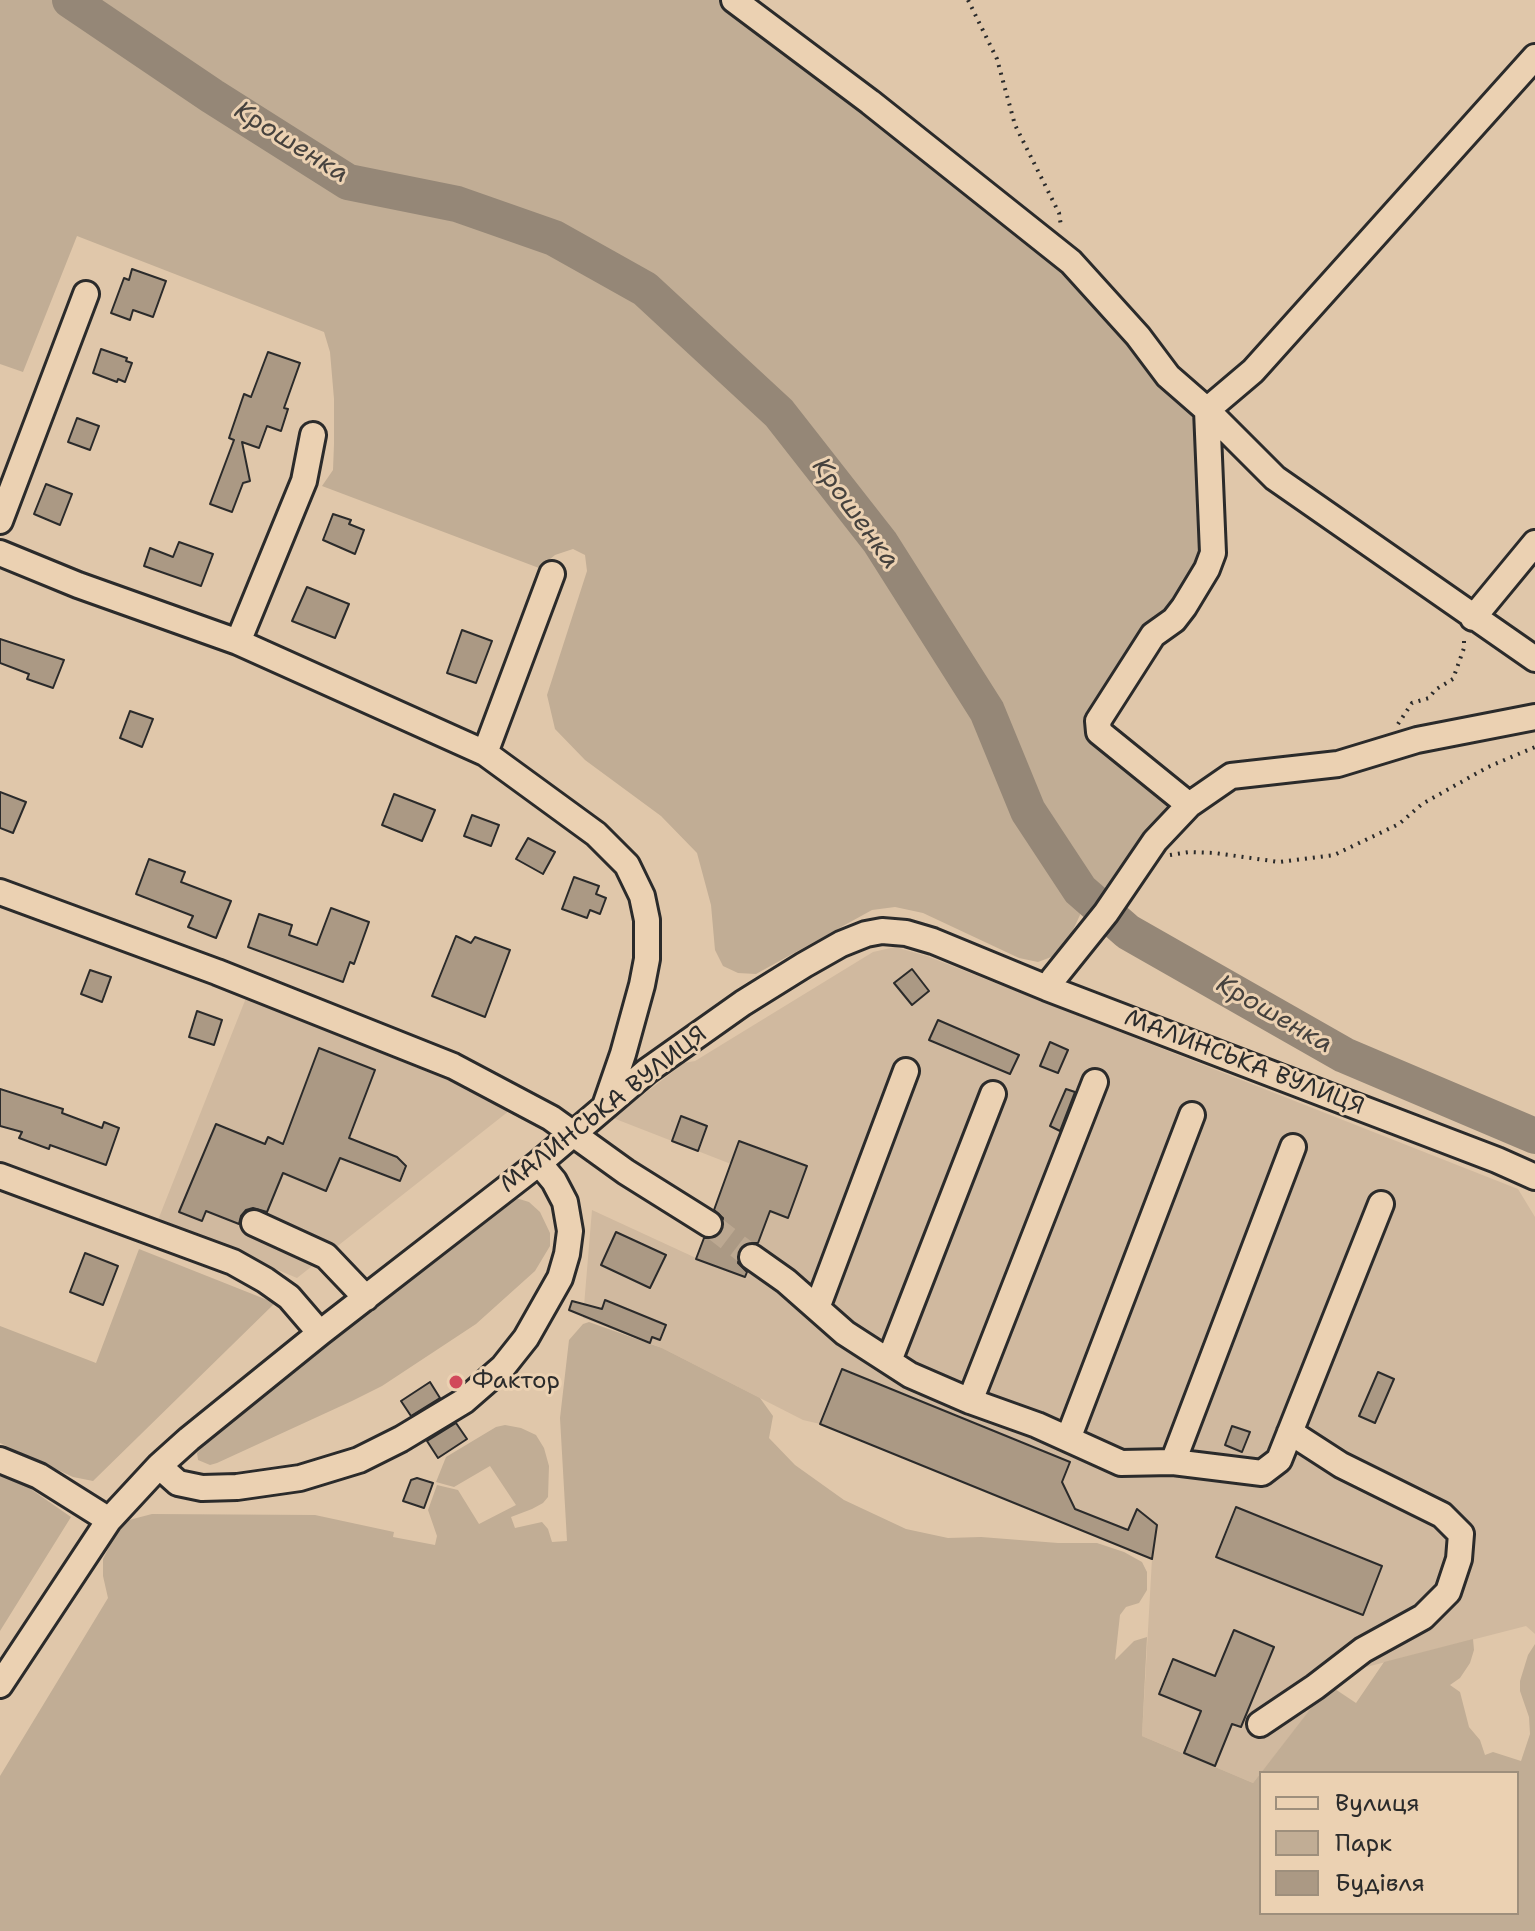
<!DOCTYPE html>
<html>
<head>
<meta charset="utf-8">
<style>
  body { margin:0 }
  #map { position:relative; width:1535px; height:1931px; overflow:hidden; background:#e0c7aa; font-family:"Shantell Sans",sans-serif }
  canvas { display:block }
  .legend { position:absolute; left:1259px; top:1771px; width:260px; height:144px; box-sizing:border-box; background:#ebd1b2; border:2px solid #9e8f7c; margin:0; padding:10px 14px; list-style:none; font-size:24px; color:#2b2b2b }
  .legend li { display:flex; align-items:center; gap:16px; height:40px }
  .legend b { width:40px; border:2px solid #9e8f7c }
</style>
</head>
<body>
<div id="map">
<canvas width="1535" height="1931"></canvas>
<ul class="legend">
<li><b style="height:10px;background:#ebd1b2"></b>Вулиця</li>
<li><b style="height:22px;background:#c1ad95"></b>Парк</li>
<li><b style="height:22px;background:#ab9984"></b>Будівля</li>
</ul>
</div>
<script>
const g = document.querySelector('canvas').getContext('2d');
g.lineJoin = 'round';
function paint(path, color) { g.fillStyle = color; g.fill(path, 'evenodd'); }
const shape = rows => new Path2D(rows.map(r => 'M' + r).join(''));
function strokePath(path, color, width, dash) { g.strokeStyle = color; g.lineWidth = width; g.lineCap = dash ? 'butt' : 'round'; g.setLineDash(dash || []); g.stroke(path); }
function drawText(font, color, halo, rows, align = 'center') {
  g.font = font + ' "Shantell Sans",sans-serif'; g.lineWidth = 6; g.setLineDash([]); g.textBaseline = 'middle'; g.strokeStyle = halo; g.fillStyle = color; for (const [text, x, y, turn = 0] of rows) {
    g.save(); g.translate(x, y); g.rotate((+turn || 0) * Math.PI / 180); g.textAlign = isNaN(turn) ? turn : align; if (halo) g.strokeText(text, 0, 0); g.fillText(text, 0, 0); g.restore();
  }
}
paint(shape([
  [895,947,927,956,1518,1189,1535,1217,1535,1634,1526,1626,1339,1674,1253,1783,1142,1736,1152,1559,820,1424,803,1420,662,1348,583,1318,592,1210,696,1258,731,1164,613,1118,684,1063,695,1061,873,952],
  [246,998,514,1107,297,1278,158,1220]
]), '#d0b99f');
paint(shape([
  [0,0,734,0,1071,262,1207,410,1213,553,1098,721,1189,805,1106,913,1081,891,1080,915,1067,943,1054,956,1038,962,1019,958,923,913,895,907,872,910,756,974,738,973,723,966,715,950,711,905,697,853,661,816,585,760,555,729,547,695,587,571,585,555,573,549,555,555,539,568,322,486,333,470,334,444,334,399,330,352,324,332,77,236,23,372,0,364],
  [516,1198,529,1202,540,1212,550,1233,550,1246,535,1271,476,1324,382,1386,352,1401,217,1463,210,1465,198,1460,197,1453,207,1441,503,1205],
  [139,1249,275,1303,93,1481,73,1477,0,1443,0,1326,96,1363],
  [589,1322,662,1348,760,1398,773,1416,769,1438,795,1465,844,1500,906,1529,948,1538,981,1537,1058,1543,1097,1543,1124,1552,1142,1562,1147,1572,1147,1590,1139,1603,1126,1607,1120,1615,1115,1660,1134,1641,1147,1637,1142,1736,1253,1783,1329,1685,1356,1703,1384,1662,1473,1639,1474,1650,1470,1663,1460,1678,1450,1685,1460,1692,1469,1727,1480,1740,1485,1755,1493,1752,1521,1761,1530,1734,1529,1717,1520,1691,1520,1681,1528,1655,1535,1644,1535,1931,0,1931,0,1776,108,1598,103,1576,103,1559,114,1537,129,1520,152,1514,315,1515,394,1532,393,1537,435,1545,437,1536,428,1510,437,1485,458,1490,479,1524,516,1505,490,1466,454,1487,436,1482,446,1457,496,1427,505,1425,521,1428,536,1435,544,1448,549,1466,548,1497,543,1503,532,1509,511,1517,515,1528,542,1522,548,1529,552,1542,567,1541,560,1418,569,1340,583,1324],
  [1261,1773,1517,1773,1517,1913,1261,1913],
  [0,1475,22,1483,71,1517,0,1631]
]), '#c1ad95');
strokePath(shape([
  [70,0,212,96,348,182,457,204,554,238,645,289,779,413,880,542,987,711,1028,811,1080,890,1128,932,1344,1055,1535,1136]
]), '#958777', 36);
const building = shape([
  [132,269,166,281,153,317,133,310,130,320,111,313,124,278,129,280,132,269],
  [101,349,127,358,126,361,132,363,125,382,118,379,117,382,93,373,101,349],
  [268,352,300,363,284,408,288,409,281,431,267,426,259,448,242,442,250,481,243,483,232,512,210,504,234,440,229,438,244,394,251,397,268,352],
  [77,418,99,426,90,450,68,442,77,418],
  [46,484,72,494,60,525,34,514,46,484],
  [333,514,351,520,349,524,364,530,355,554,323,540,333,514],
  [179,542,213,554,201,586,144,566,150,548,173,557,179,542],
  [307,587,349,604,335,638,292,621,307,587],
  [462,630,492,641,476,683,447,673,462,630],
  [0,639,64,660,53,688,27,679,29,674,0,663,0,639],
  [130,711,153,719,142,747,120,738,130,711],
  [0,792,26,802,13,833,0,828,0,792],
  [394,794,435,810,422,841,382,825,394,794],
  [472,815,499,825,491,846,464,836,472,815],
  [528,838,555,852,543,874,516,859,528,838],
  [149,859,185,872,181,882,231,901,216,938,188,927,193,916,136,894,149,859],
  [574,877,599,886,596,894,606,898,600,914,590,910,587,918,562,909,574,877],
  [331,908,369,922,354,964,350,962,343,982,248,947,259,914,292,925,289,935,317,945,331,908],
  [456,936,471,943,475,937,510,950,485,1017,432,996,456,936],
  [912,969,929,991,912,1005,894,983,912,969],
  [90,970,111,977,102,1002,81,994,90,970],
  [197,1011,222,1020,214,1045,189,1037,197,1011],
  [938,1020,1019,1055,1010,1074,929,1040,938,1020],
  [1050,1042,1068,1050,1058,1073,1040,1066,1050,1042],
  [319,1048,375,1070,349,1138,397,1157,406,1166,400,1181,340,1158,326,1191,283,1173,267,1212,253,1208,246,1210,241,1216,239,1224,206,1211,202,1221,179,1212,216,1124,265,1144,268,1137,283,1144,319,1048],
  [0,1089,63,1109,62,1113,102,1128,104,1122,119,1128,106,1165,50,1145,49,1149,19,1138,22,1132,0,1126,0,1089],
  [1066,1089,1075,1092,1060,1131,1050,1126,1066,1089],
  [681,1116,707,1126,698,1151,672,1141,681,1116],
  [739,1141,807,1166,788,1218,770,1211,758,1243,746,1243,739,1249,738,1263,747,1272,745,1277,696,1259,704,1238,715,1238,722,1231,723,1218,714,1210,739,1141],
  [616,1232,666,1255,650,1288,601,1265,616,1232],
  [85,1253,118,1266,103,1305,70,1292,85,1253],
  [605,1300,666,1325,660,1340,652,1337,650,1343,569,1310,572,1301,602,1309,605,1300],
  [842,1369,1070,1462,1062,1482,1075,1509,1128,1530,1137,1509,1157,1525,1152,1559,820,1424,842,1369],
  [1378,1372,1394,1379,1375,1423,1359,1416,1378,1372],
  [430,1382,440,1398,411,1416,401,1401,430,1382],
  [456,1423,467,1439,438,1458,427,1441,456,1423],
  [1232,1426,1250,1432,1242,1452,1225,1445,1232,1426],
  [417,1478,433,1483,424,1508,403,1501,411,1480,417,1478],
  [1236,1507,1382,1566,1363,1615,1216,1557,1236,1507],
  [1234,1630,1274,1647,1241,1727,1232,1724,1215,1766,1184,1753,1201,1711,1159,1694,1173,1659,1215,1676,1234,1630]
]);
paint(building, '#ab9984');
strokePath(building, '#2b2b2b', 2);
strokePath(shape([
  [709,1224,752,1257]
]), '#bca891', 24, [24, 12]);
const minor = shape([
  [734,0,870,102,1071,262,1138,336,1168,376,1207,410,1275,478,1535,659],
  [0,521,86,294],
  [0,553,78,585,238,642,485,753,596,834,627,865,642,896,647,920,647,959,642,985,623,1054,605,1106],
  [1473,618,1535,543],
  [238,642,304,481,313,435],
  [485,753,552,574],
  [1189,805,1099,732,1098,721,1153,635,1174,620,1184,607,1207,569,1213,553,1207,410,1253,371,1535,57],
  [0,892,217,972,453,1066,551,1118,626,1172,709,1224],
  [1053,979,1106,913,1155,841,1189,805,1231,776,1338,764,1417,740,1535,717],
  [0,1176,233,1262,265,1280,289,1297,320,1333],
  [254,1223,326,1256,366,1298],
  [752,1257,786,1281,845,1333,910,1375,970,1401,1037,1425,1121,1463,1173,1462,1262,1473,1279,1460,1381,1204],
  [817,1308,906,1071],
  [889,1361,993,1094],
  [970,1401,1095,1082],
  [1068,1439,1192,1115],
  [0,1460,39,1476,109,1520],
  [1173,1462,1293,1147],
  [159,1466,178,1483,202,1488,237,1487,300,1478,359,1460,401,1439,464,1401,503,1367,526,1338,560,1278,567,1254,570,1231,565,1202,554,1181,539,1163],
  [0,1685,109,1520,159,1466,189,1439,320,1333,539,1163,647,1071,743,1003,804,965,841,944,866,934,882,931,906,933,933,941,1047,988,1497,1160,1535,1177],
  [1260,1724,1315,1687,1363,1650,1423,1617,1448,1592,1459,1559,1461,1534,1442,1515,1341,1465,1290,1432]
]);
strokePath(minor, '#2b2b2b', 30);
strokePath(shape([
  [968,0,997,59,1015,125,1059,213,1061,226],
  [1398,724,1412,703,1429,698,1435,690,1453,679,1464,648,1464,635],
  [1170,855,1189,852,1215,853,1279,862,1334,855,1399,824,1422,804,1488,767,1535,747]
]), '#2b2b2b', 4, [2, 6]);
strokePath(minor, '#ebd1b2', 24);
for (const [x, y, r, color] of [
  [456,1382,8,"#d1495b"]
]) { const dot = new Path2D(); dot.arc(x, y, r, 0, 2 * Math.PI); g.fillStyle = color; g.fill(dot); strokePath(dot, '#ebd1b2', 3); }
drawText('24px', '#2b2b2b', '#ebd1b2', [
  ["МАЛИНСЬКА ВУЛИЦЯ",1244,1063,21],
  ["МАЛИНСЬКА ВУЛИЦЯ",604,1110,-38]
]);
drawText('24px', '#2b2b2b', '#ebd1b2', [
  ["Фактор",472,1382]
], 'left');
drawText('italic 26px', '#46423e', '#ebd1b2', [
  ["Крошенка",291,143,32],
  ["Крошенка",855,514,54],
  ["Крошенка",1274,1015,30]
]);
</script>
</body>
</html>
